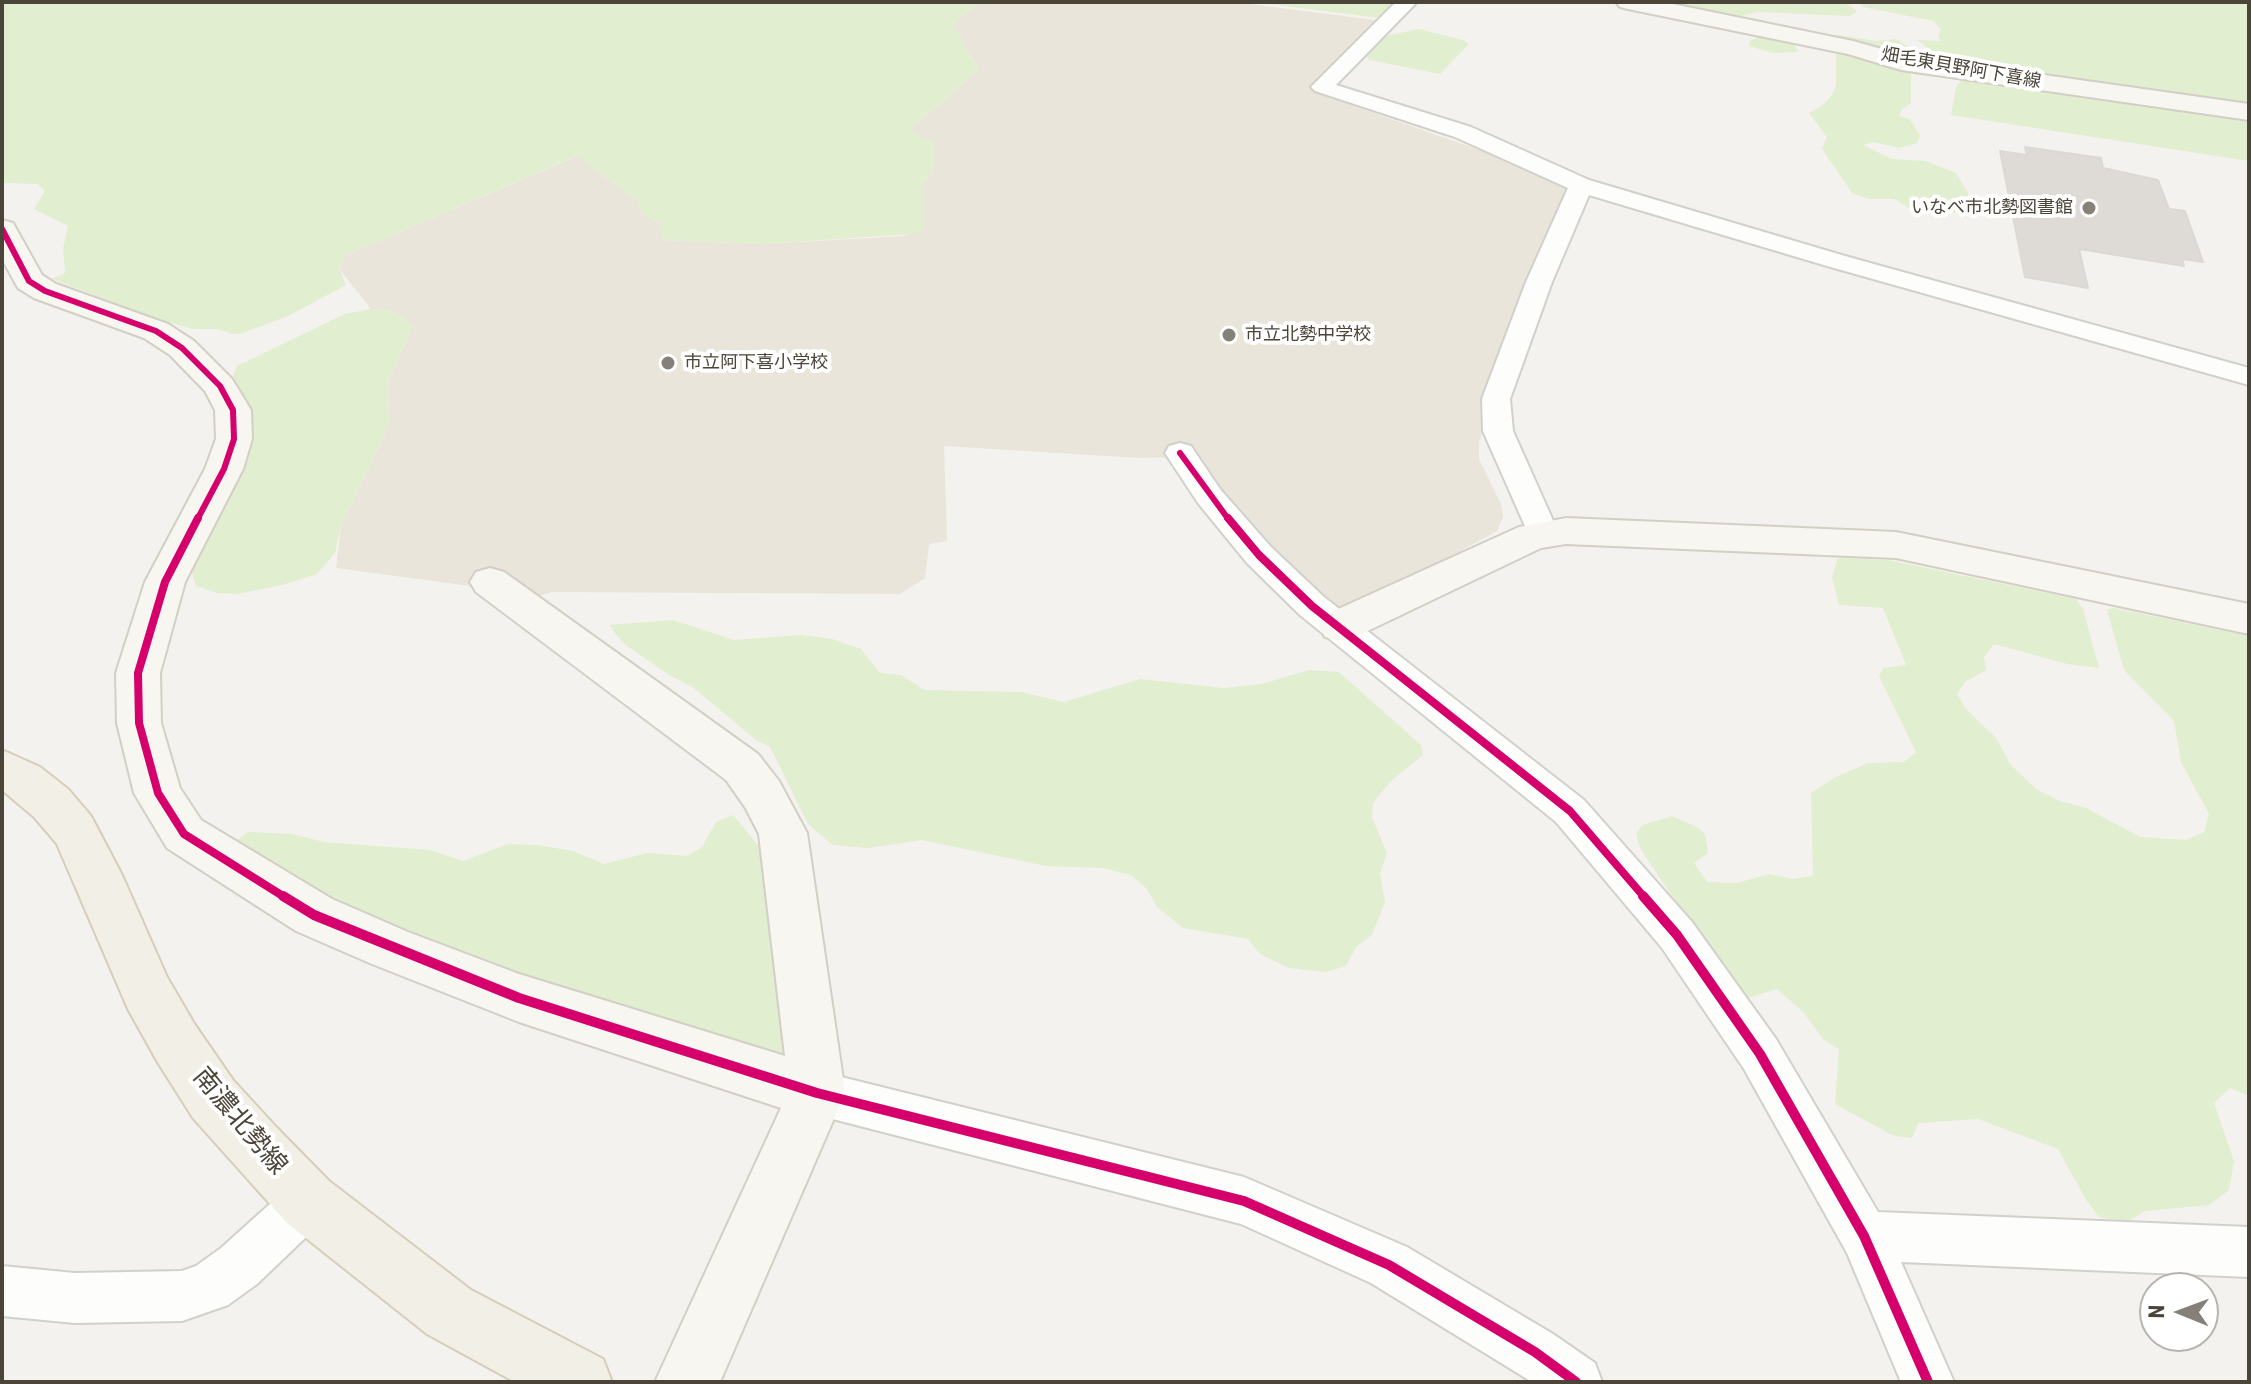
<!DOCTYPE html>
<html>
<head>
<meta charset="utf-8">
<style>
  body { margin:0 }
  #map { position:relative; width:2251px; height:1384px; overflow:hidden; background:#f4f2ee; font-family:"Roboto Condensed",sans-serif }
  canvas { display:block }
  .frame { position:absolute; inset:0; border:4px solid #4b4439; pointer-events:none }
  .north { position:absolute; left:2139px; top:1272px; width:80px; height:80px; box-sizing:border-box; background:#fff; border:2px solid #b7b4b0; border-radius:50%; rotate:271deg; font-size:22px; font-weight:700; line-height:32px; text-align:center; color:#4b4439 }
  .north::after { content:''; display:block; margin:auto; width:28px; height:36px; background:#868178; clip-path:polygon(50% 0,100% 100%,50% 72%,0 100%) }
</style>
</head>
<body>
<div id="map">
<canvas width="2251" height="1384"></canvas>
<div class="frame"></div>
<div class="north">N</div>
</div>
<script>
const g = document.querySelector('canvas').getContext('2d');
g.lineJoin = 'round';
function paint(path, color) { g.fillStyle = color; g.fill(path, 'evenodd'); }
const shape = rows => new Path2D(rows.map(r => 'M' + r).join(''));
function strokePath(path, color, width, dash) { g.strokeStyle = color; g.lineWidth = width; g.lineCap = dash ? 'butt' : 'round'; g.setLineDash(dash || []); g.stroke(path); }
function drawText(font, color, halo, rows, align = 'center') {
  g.font = font + ' "Roboto Condensed","Noto Sans JP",sans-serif'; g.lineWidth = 8; g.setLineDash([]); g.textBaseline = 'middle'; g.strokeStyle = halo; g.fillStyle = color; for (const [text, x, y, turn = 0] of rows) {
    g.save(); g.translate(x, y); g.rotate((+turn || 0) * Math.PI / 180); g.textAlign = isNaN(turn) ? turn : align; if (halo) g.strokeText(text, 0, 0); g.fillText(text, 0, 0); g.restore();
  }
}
paint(shape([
  [981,2,1235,2,1374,20,1380,23,1314,92,1559,178,1572,188,1479,442,1479,459,1501,504,1503,517,1497,531,1347,614,1331,613,1187,457,1139,458,944,446,947,541,929,544,925,578,900,594,552,592,536,597,509,575,477,574,470,586,336,568,341,526,389,426,388,383,413,325,392,311,371,309,340,270,344,256,577,156,637,201,643,215,659,222,663,240,762,244,903,236,924,230,924,182,934,173,933,142,911,133,913,127,979,70,954,26,959,18]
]), '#eae5da');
paint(shape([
  [2,2,981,2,959,18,954,26,979,70,913,127,912,133,933,142,934,161,934,173,924,182,924,230,914,234,762,244,663,240,659,222,643,215,637,201,576,156,344,256,340,270,346,285,288,316,240,334,232,334,217,329,193,329,154,318,52,279,65,273,63,249,68,226,34,209,45,191,38,184,2,183],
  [1252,2,1401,2,1380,18],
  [1653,2,1845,2,1857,11,1850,16,1757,12,1737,17],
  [1864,2,2249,2,2249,108,2013,74,1973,61,1936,54,1917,40,1942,41,1938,37,1941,29,1933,21,1863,7,1861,4],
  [1419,29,1463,40,1469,44,1440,74,1369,60,1367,56,1385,36],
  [1764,34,1792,40,1798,52,1773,53,1749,46,1750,41],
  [1839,35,1876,41,1896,39,1917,52,1972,65,1928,63,1839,43,1834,36],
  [1836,53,1905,67,1911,72,1911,103,1902,109,1899,116,1910,119,1920,136,1917,143,1899,148,1874,142,1863,145,1892,159,1926,161,1956,173,1968,193,1967,207,1958,212,1937,213,1911,209,1894,199,1869,199,1852,193,1822,149,1827,137,1809,113,1822,106,1832,95,1836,85],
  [1964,77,2249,118,2249,161,1951,115,1956,87],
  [371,309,392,311,413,325,388,383,389,426,341,526,335,553,317,574,282,585,238,594,217,593,196,586,191,569,242,399,233,375,237,366,345,314],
  [1838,558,1888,560,2076,599,2083,609,2099,668,2067,664,1994,644,1984,657,1986,670,1965,682,1957,694,1966,709,1997,739,2010,764,2036,789,2060,801,2086,808,2140,837,2186,840,2204,832,2209,814,2181,762,2174,721,2124,670,2107,610,2113,608,2249,636,2249,1096,2230,1088,2214,1103,2234,1161,2229,1190,2209,1205,2145,1211,2127,1222,2099,1217,2085,1198,2058,1149,1978,1119,1918,1123,1912,1138,1894,1136,1835,1104,1839,1049,1824,1040,1803,1012,1777,989,1741,1000,1640,848,1636,834,1642,825,1672,816,1697,827,1705,834,1708,853,1694,863,1707,882,1737,883,1769,874,1792,879,1813,876,1811,793,1836,777,1868,763,1904,762,1916,752,1879,676,1883,668,1906,665,1883,608,1839,605,1832,577],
  [673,620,734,640,801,635,832,639,861,649,880,673,901,675,925,690,1021,692,1064,702,1140,679,1223,688,1262,684,1309,670,1339,672,1421,745,1423,755,1391,781,1373,803,1372,817,1387,853,1380,873,1385,902,1372,935,1356,947,1346,966,1325,972,1289,968,1260,954,1248,939,1183,928,1157,907,1147,889,1131,875,1103,868,1046,866,922,840,868,848,833,845,808,824,770,747,756,740,694,688,669,675,623,643,609,625],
  [733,815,762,850,796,1054,781,1063,532,984,332,901,231,845,248,832,292,834,324,842,430,850,463,861,508,844,537,845,573,851,604,864,647,853,687,856,702,847,716,822]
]), '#e1eecf');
const building = shape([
  [2025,147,2101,158,2103,168,2158,180,2169,209,2185,211,2203,262,2182,259,2184,266,2079,249,2088,288,2025,277,2000,151,2027,155,2025,147]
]);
paint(building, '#dedbd6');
strokePath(building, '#dcd9d4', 2);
const street = shape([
  [1396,2,1417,2,1336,85,1471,127,1589,180,1845,256,2249,368,2249,385,1827,266,1589,195,1552,282,1510,399,1513,431,1559,534,1554,542,1543,545,1532,542,1483,431,1482,399,1526,282,1568,188,1455,137,1315,91,1311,87,1396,2],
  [1180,443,1191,446,1220,489,1271,547,1324,597,1584,800,1692,922,1776,1039,1878,1212,2249,1227,2249,1277,1901,1262,1954,1382,1901,1382,1847,1253,1744,1069,1662,948,1556,822,1300,615,1247,563,1198,503,1165,453,1169,446,1180,443],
  [817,1071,1244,1177,1407,1247,1553,1334,1595,1363,1602,1382,1532,1382,1371,1283,1241,1224,817,1115,801,1109,794,1093,801,1077,817,1071],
  [308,1178,325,1185,332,1202,325,1219,257,1284,228,1305,182,1321,75,1323,2,1316,2,1266,75,1273,182,1271,196,1266,221,1248,291,1185,308,1178]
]);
const secondary = shape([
  [1616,2,1663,2,1853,41,1903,55,2249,104,2249,120,1901,70,1848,54,1628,9,1620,7,1616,2],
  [2,220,13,223,42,275,56,284,168,324,194,341,232,379,251,410,252,439,243,469,185,582,160,673,161,723,180,788,201,820,332,899,408,932,519,974,785,1056,759,834,745,807,726,780,476,592,470,582,476,572,490,568,504,572,758,754,779,781,807,833,845,1093,720,1382,655,1382,781,1108,519,1022,372,964,296,931,167,848,134,793,117,723,116,673,145,582,205,469,216,439,215,410,205,391,170,355,144,338,34,298,18,288,2,259,2,220],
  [1566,518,1896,532,2249,604,2249,634,1896,558,1566,544,1541,548,1355,637,1340,641,1325,637,1319,626,1325,615,1519,527,1566,518]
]);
const primary = shape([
  [2,750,40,767,68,789,91,816,122,875,167,977,195,1025,233,1080,276,1127,329,1181,471,1290,603,1359,612,1382,515,1382,427,1334,287,1223,193,1118,157,1061,128,1009,57,844,34,817,2,790,2,750]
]);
strokePath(street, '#d2d0cb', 4);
strokePath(secondary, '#d3cfc5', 4);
strokePath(primary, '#d6cebb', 4);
paint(street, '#fdfdfc');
paint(secondary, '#f7f6f1');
paint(primary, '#f2efe6');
strokePath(shape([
  [2,229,29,281,45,291,156,331,182,348,220,386,233,410,234,439,224,469,197,520],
  [1180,453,1229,520]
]), '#d6006c', 6);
strokePath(shape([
  [198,518,165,582,138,673,139,723,158,793,184,834,286,898],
  [1228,518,1259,555,1312,606,1570,811,1645,898]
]), '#d6006c', 8);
strokePath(shape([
  [283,896,314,915,519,998,817,1093,1244,1201,1389,1265,1535,1352,1576,1382],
  [1643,896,1677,935,1760,1054,1864,1236,1928,1382]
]), '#d6006c', 10);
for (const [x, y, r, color] of [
  [2089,208,8,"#868178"],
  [1229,335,8,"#868178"],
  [668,363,8,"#868178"]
]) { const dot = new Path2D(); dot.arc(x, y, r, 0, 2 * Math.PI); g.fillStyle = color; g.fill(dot); strokePath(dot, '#fff', 3); }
drawText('18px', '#4b4439', '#fff', [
  ["畑毛東貝野阿下喜線",1961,69,10]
]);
drawText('18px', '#4b4439', '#fff', [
  ["いなべ市北勢図書館",2073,208,"right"],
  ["市立北勢中学校",1245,335],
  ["市立阿下喜小学校",684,363]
], 'left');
drawText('26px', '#4b4439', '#fff', [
  ["南濃北勢線",239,1122,50]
]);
</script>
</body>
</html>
